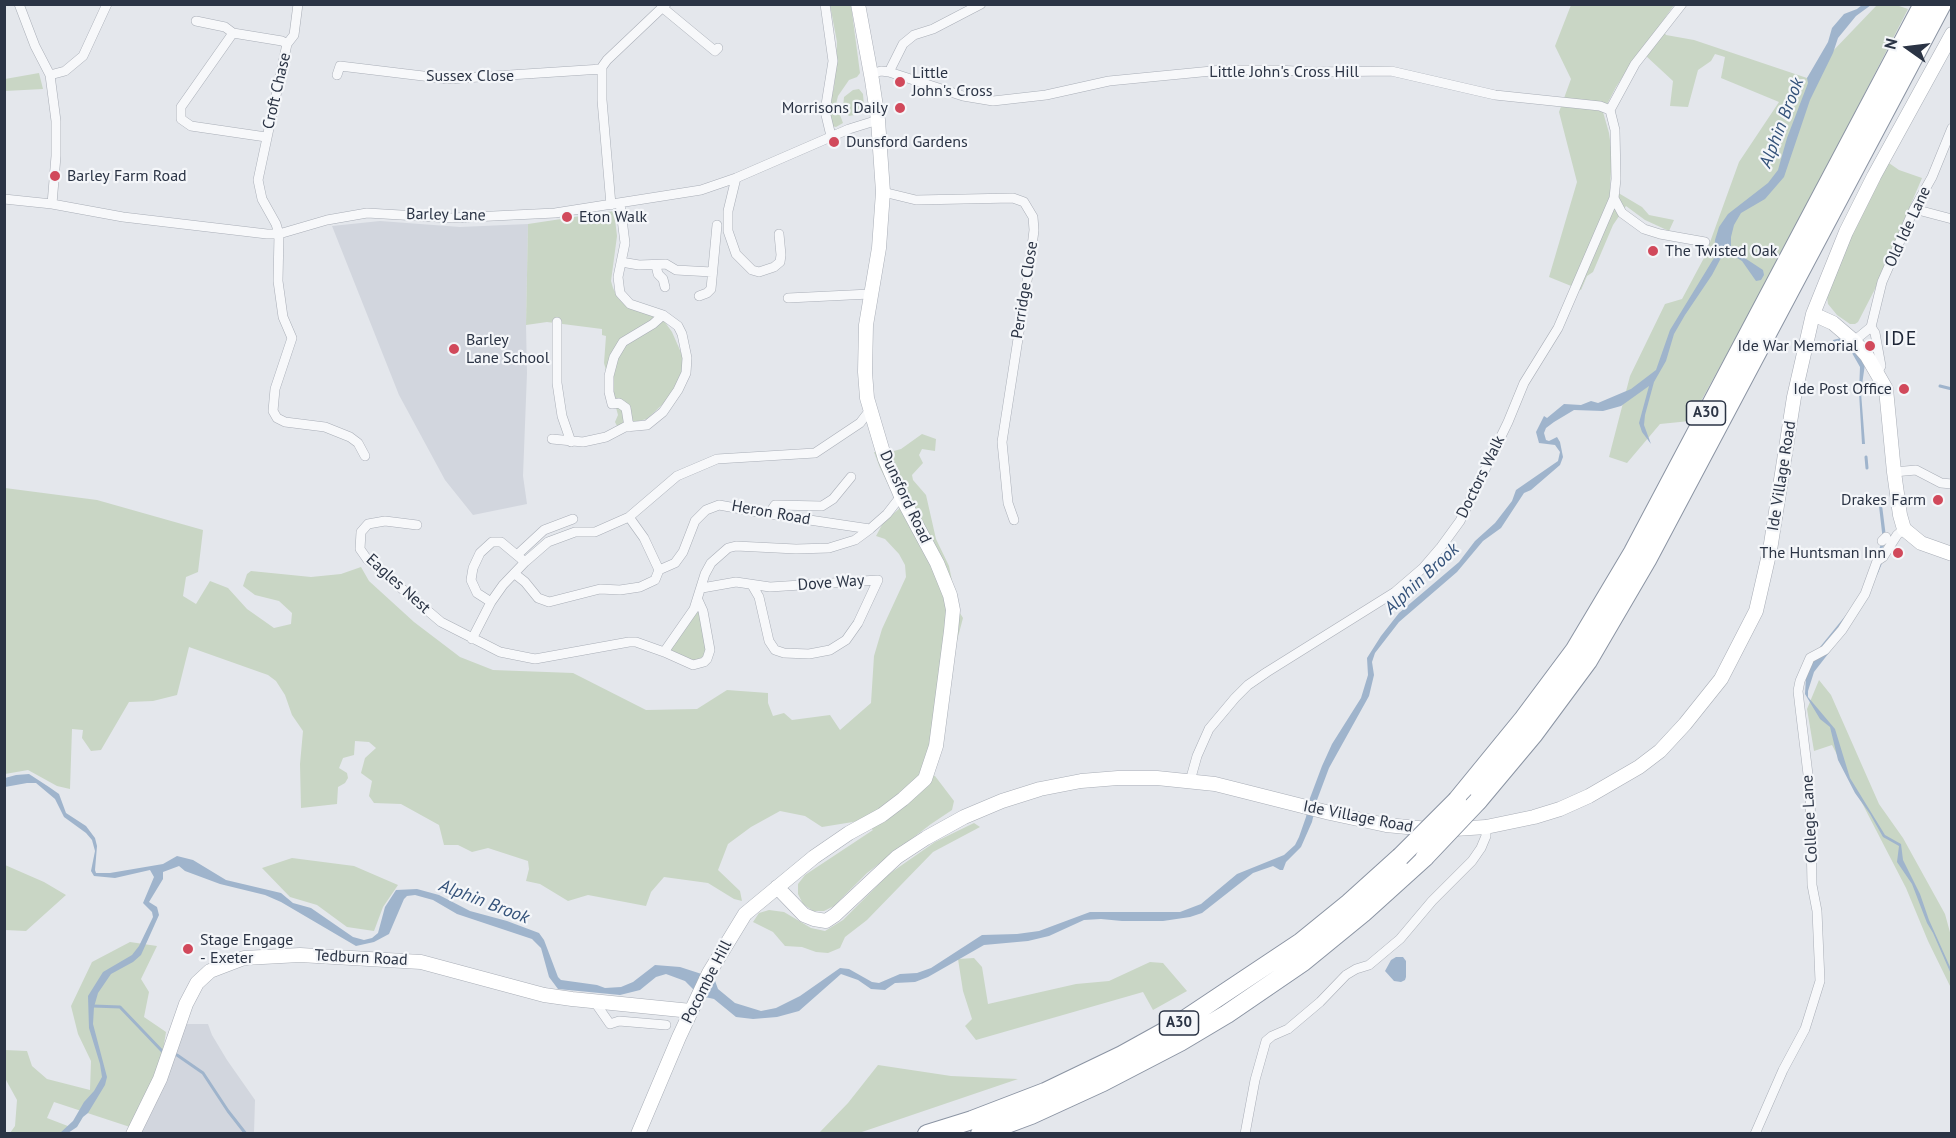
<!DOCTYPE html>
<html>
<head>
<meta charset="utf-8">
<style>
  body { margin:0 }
  #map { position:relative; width:1956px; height:1138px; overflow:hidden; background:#e4e7ec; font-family:"PT Sans",sans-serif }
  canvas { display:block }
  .frame { position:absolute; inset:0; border:6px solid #2b3445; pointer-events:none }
  .north { position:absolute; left:1878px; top:18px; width:60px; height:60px; -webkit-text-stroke:4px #f4f6f9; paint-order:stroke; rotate:284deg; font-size:16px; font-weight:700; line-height:24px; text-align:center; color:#2b3445 }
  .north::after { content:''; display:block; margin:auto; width:21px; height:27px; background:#2b3445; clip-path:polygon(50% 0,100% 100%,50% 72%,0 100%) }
</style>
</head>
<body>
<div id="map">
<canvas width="1956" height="1138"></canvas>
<div class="frame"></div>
<div class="north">N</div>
</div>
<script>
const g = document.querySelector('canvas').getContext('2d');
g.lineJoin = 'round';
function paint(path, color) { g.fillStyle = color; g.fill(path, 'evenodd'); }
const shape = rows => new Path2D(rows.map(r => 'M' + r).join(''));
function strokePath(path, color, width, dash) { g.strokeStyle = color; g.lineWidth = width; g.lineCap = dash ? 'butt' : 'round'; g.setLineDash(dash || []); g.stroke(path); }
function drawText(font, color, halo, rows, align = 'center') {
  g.font = font + ' "PT Sans",sans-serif'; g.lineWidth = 4.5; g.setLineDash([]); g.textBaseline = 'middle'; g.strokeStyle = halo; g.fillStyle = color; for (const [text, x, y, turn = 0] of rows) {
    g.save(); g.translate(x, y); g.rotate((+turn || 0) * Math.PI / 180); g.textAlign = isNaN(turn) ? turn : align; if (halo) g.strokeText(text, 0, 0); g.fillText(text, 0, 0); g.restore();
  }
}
paint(shape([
  [380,221,460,227,528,224,526,325,527,373,523,476,527,504,473,515,445,480,399,395,332,226],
  [185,1024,208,1024,212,1035,227,1060,255,1100,254,1133,139,1133]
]), '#d2d6de');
paint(shape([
  [830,5,851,5,860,73,857,77,849,80,838,96,836,104,843,123,836,127,831,126,828,107,834,88,837,42],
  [1571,5,1674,5,1660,25,1666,35,1694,40,1807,78,1877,5,1896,5,1908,9,1788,243,1690,421,1660,424,1627,463,1609,457,1630,376,1665,304,1682,299,1705,256,1739,162,1779,102,1721,78,1725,57,1715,54,1711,61,1698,70,1688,107,1670,106,1673,81,1646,56,1639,52,1616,87,1603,112,1609,133,1612,155,1610,188,1642,207,1649,215,1674,220,1669,231,1645,220,1626,206,1613,225,1593,272,1587,276,1581,290,1549,277,1577,182,1559,112,1571,79,1555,46],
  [39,73,43,89,5,91,5,79],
  [859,89,863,94,864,106,860,114,849,116,843,108,844,97,853,90],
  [1886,161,1899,170,1922,178,1875,289,1858,322,1855,324,1850,324,1837,315,1828,304,1827,297,1849,235],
  [614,211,617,236,611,281,613,288,618,298,627,306,662,318,672,332,683,357,683,370,677,384,664,403,647,419,617,426,615,422,618,415,604,363,606,336,602,335,602,329,547,322,526,325,528,224],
  [922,434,936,439,935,451,922,449,919,455,923,463,912,475,913,480,926,495,936,539,949,566,958,610,963,618,923,769,935,776,954,801,952,810,931,824,867,873,834,906,824,911,813,911,803,904,798,894,798,884,805,875,873,830,859,821,822,827,805,816,780,811,751,827,728,844,718,870,740,891,742,901,734,899,708,883,664,877,651,892,646,906,588,895,568,901,540,884,526,881,529,869,528,861,488,848,472,852,458,845,444,845,439,825,401,804,374,803,369,796,372,781,361,773,365,758,376,748,369,742,355,741,354,755,343,758,339,768,347,773,348,778,345,783,338,787,337,804,301,808,300,764,303,731,292,715,285,695,276,681,268,675,189,647,177,695,153,701,129,702,101,750,91,751,82,738,83,730,72,729,70,789,57,786,28,770,5,774,5,488,97,500,203,530,198,572,186,577,183,596,196,604,210,581,228,588,247,609,274,628,291,624,292,613,279,601,255,595,243,586,247,574,251,571,311,577,341,574,361,567,369,581,414,622,460,657,493,670,573,673,646,710,697,709,727,690,768,693,768,703,773,716,784,713,792,720,830,715,840,730,871,703,874,656,882,629,906,577,905,565,899,554,885,539,876,536,883,523,900,508,880,468,874,452,887,453,901,449],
  [699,610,707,646,706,654,697,661,670,653,670,649],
  [1819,680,1831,695,1879,804,1903,838,1945,914,1951,936,1951,988,1928,941,1906,888,1832,745,1814,751,1807,709],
  [974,823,980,827,933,852,867,920,845,937,840,948,828,953,816,952,802,947,785,946,773,932,753,922,759,913,769,910,784,912,811,928,825,931,843,920,889,874,935,842],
  [292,858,354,866,398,885,383,907,374,931,347,927,317,905,290,897,262,868],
  [5,865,44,882,66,895,26,931,5,930],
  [130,942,157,946,141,979,149,992,144,1017,166,1032,160,1069,130,1127,54,1102,47,1118,73,1128,68,1133,10,1133,15,1126,17,1100,6,1080,5,1050,27,1051,32,1066,47,1079,90,1090,91,1061,78,1034,71,1006,92,962],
  [974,958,982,967,988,1004,1076,984,1109,981,1150,962,1163,963,1187,991,1153,1010,1143,992,976,1040,965,1026,972,1019,963,991,958,959],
  [878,1065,951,1076,1018,1079,859,1133,819,1133,848,1103]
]), '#c9d6c5');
paint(shape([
  [1862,5,1871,5,1856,16,1838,38,1833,53,1810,100,1784,177,1765,199,1741,213,1734,225,1731,237,1731,249,1763,270,1764,275,1761,280,1756,281,1742,261,1737,258,1728,254,1722,256,1712,275,1685,315,1674,334,1666,361,1654,382,1645,415,1644,425,1651,444,1642,432,1639,423,1649,386,1621,406,1603,411,1574,410,1554,422,1546,428,1544,433,1546,440,1549,441,1557,437,1560,442,1563,457,1560,465,1531,490,1524,493,1501,528,1483,541,1457,572,1399,622,1375,653,1372,662,1374,675,1369,696,1329,768,1317,800,1312,822,1301,847,1286,862,1283,870,1280,870,1273,866,1253,873,1202,913,1190,917,1163,921,1122,921,1101,919,1084,920,1049,936,1028,941,984,945,928,977,915,982,895,983,885,990,871,989,858,980,841,974,799,1011,777,1017,753,1019,736,1017,714,999,705,997,694,990,685,981,666,974,656,977,640,990,620,995,558,989,549,977,541,948,532,939,457,914,433,900,415,895,407,896,404,899,389,934,374,942,356,946,281,902,265,895,220,884,185,871,179,866,163,872,163,879,149,902,157,907,159,915,141,955,133,962,111,974,98,993,94,1007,93,1024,107,1077,105,1085,88,1113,83,1117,77,1127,68,1133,60,1133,73,1121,84,1102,94,1091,102,1077,100,1064,89,1028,88,996,103,972,132,955,139,946,153,917,152,912,143,903,154,877,150,870,115,878,94,876,91,871,95,851,92,840,86,833,64,817,55,799,36,783,27,783,5,787,5,778,16,775,29,774,49,787,59,794,66,813,86,826,95,838,97,846,95,870,96,873,110,873,163,864,177,856,193,860,226,880,281,893,293,903,311,908,353,937,364,940,372,938,378,933,385,907,396,890,417,889,439,895,470,911,507,921,539,933,544,940,558,977,561,980,597,985,605,988,621,987,633,982,655,965,680,967,714,978,718,989,735,1003,761,1011,776,1008,800,996,840,968,849,969,872,982,879,983,900,974,917,973,931,968,982,935,1017,934,1039,931,1090,912,1180,912,1201,904,1237,874,1284,855,1295,845,1299,837,1306,817,1310,798,1322,766,1332,744,1361,698,1368,675,1367,658,1381,636,1399,613,1459,562,1475,541,1495,523,1512,501,1516,490,1558,461,1560,452,1555,445,1539,443,1536,432,1544,416,1547,418,1564,404,1581,405,1591,401,1598,403,1631,389,1656,370,1670,330,1714,258,1715,240,1719,227,1728,214,1768,183,1778,170,1787,138,1808,83,1807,78,1828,42,1832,28,1844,14,1857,9],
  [1841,338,1849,340,1865,364,1861,392,1865,444,1862,444,1859,392,1860,367,1852,353,1834,345,1833,340],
  [1882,505,1886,537,1888,539,1878,556,1883,561,1878,573,1842,636,1814,672,1808,691,1808,697,1835,729,1850,778,1885,835,1901,844,1903,860,1920,894,1929,920,1951,969,1951,974,1933,933,1927,923,1912,884,1897,862,1899,846,1883,837,1870,814,1855,793,1838,760,1830,727,1820,719,1805,694,1806,677,1809,667,1820,652,1820,647,1859,599,1873,560,1883,541,1879,506],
  [1396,957,1403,957,1406,961,1406,977,1405,980,1401,982,1394,981,1385,971,1391,960]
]), '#9fb4cc');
strokePath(shape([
  [1940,386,1952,389],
  [1866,457,1867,468],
  [93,1006,120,1007,163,1052],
  [177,1055,203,1073,228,1111,246,1134]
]), '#9fb4cc', 3);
const street = shape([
  [19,4,35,46,50,75,56,121,56,156,52,204],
  [298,4,294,35,287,44,258,180,262,199,276,224,279,234,278,281,283,317,292,338,275,389,273,411,277,418,285,422,325,427,350,437,358,443,365,456],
  [825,4,833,61,825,111,831,136],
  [663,8,715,51,718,48],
  [196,21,225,27,233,33,282,41,287,44],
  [233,33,181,107,181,119,191,126,266,137],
  [889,72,903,44,914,35,933,29,981,4],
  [871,74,881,71,889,72,963,96,993,101,1046,95,1109,81,1222,70,1278,70,1312,72,1391,71,1495,95,1600,106,1610,110,1615,130,1616,179,1614,198,1558,328,1524,383,1508,422,1460,521,1441,547,1423,568,1395,592,1267,672,1248,685,1235,698,1209,729,1197,756,1190,781],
  [50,75,65,71,83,56,107,4],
  [337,75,340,66,448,79,602,69],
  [1610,110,1635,64,1682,4],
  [736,178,728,211,728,231,736,254,752,270,759,272,774,267,780,262,781,255,779,234],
  [883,192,916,200,1013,198,1024,202,1033,217,1034,230,1031,255,1002,442,1008,503,1014,520],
  [1614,198,1622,213,1644,229,1660,234,1705,242],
  [4,199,52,204,123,217,267,234,279,234,327,220,367,213,452,218,555,213,701,190,736,178,849,129,878,120],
  [611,205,602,100,602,67,607,60,666,4],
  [1914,209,1952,219],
  [621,262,639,265,666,264,676,270,712,272],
  [656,265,658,274,663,279,665,287],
  [699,296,707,293,711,289,717,225],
  [788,298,870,294],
  [557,322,557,383,562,416,571,442],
  [1871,327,1875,333,1881,366,1877,373],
  [1854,341,1871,327,1882,282,1914,209,1932,177,1952,128],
  [629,427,626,408,619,403,612,404,609,392,609,376,614,357,623,342,653,324,663,315],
  [552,439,583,442,606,437,625,427,647,425,663,412,678,390,686,373,687,358,682,334,678,326,663,315,630,304,620,293,618,277,625,243,620,203],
  [1894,472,1916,470,1941,483,1952,484],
  [769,514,775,505,822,506,833,499,851,477],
  [629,517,644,538,659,570],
  [417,525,385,521,368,524,361,532,360,549,367,559,441,622,500,652,535,659,629,642,636,642,664,652,694,609,705,574,711,563,728,548,736,546,796,549,829,548,855,540,870,529],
  [1882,541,1886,537],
  [517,555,544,530,573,519],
  [659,570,675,563,683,552,695,521,706,510,719,505,769,514,870,529,887,514,901,496],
  [515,574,525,582,538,598,549,602,600,589,620,590,640,587,655,580,659,570],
  [702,588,736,582,770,587,878,580,858,623,846,640,830,650,809,654,784,653,775,650,769,641,759,597,752,585],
  [491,602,477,593,471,580,473,568,480,553,492,542,501,542,525,562],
  [472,639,491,602,503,585,525,562,548,542,575,532,595,532,629,517,677,476,717,459,815,453,860,423,870,410],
  [664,652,693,665,704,662,707,659,710,650,703,611,698,600],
  [594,1001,610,1024,619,1021,666,1025],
  [1245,1134,1255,1080,1266,1041,1272,1036,1288,1029,1320,1002,1346,975,1356,969,1369,965,1400,939,1432,901,1472,861,1481,848,1486,836,1486,827],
  [1755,1134,1783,1070,1805,1029,1820,981,1817,911,1812,885,1810,791,1800,708,1798,691,1800,681,1810,658,1825,650,1842,630,1865,594,1877,561,1883,557,1897,535,1904,529]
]);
const secondary = shape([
  [1813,314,1833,323,1854,341,1867,356,1886,389,1894,472,1900,515,1904,529,1921,543,1952,554],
  [777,887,804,915,814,919,826,921,835,915,897,857,926,838,964,817,1002,801,1040,789,1081,781,1118,778,1157,778,1215,784,1330,813,1386,825,1439,830,1486,827,1534,817,1560,809,1589,796,1639,767,1660,751,1685,724,1721,679,1756,611,1770,550,1794,397,1813,314,1846,232,1874,176,1952,34],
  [133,1134,160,1079,186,1004,197,983,210,971,244,958,300,955,421,962,544,995,572,999,691,1011],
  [638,1134,679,1037,709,973,745,914,814,857,849,833,882,815,903,799,925,779,936,746,951,631,953,610,950,595,937,563,901,496,885,459,867,398,865,372,866,325,879,248,883,192,878,120,872,80,858,4]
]);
const highway = shape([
  [1457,800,1524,718,1574,651,1633,552,1923,4],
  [1478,801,1534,734,1588,661,1647,560,1942,4],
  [927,1134,972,1120,1045,1092,1122,1055,1178,1024,1301,942,1349,903,1400,857],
  [980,1134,1031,1115,1103,1082,1180,1042,1227,1014,1303,962,1363,913,1425,857]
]);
strokePath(street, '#a9aeb7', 10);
strokePath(secondary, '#a9aeb7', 15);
strokePath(highway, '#8b94a3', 20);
strokePath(street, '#f7f8fa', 9);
strokePath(secondary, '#fff', 14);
strokePath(highway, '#fff', 18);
const highwayBridge = shape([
  [1400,857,1457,800],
  [1425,857,1478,801]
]);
strokePath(highwayBridge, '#8b94a3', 20, []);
strokePath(highwayBridge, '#fff', 18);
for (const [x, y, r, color] of [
  [900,82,6,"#d1495b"],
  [900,108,6,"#d1495b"],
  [834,142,6,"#d1495b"],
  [55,176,6,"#d1495b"],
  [567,217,6,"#d1495b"],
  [1653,251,6,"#d1495b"],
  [1870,346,6,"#d1495b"],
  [454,349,6,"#d1495b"],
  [1904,389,6,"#d1495b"],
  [1938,500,6,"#d1495b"],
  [1898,553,6,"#d1495b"],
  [188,949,6,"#d1495b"]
]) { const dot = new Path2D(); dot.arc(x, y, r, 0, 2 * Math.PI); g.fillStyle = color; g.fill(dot); strokePath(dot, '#f4f6f9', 2); }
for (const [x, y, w] of [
  [1706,413,39],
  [1179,1023,39]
]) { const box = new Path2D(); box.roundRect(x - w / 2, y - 12, w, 24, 4.5); g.fillStyle = '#f4f6f9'; g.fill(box); strokePath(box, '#2b3445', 1.5); }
drawText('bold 15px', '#2b3445', null, [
  ["A30",1706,413],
  ["A30",1179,1023]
]);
drawText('16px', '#2b3445', '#f4f6f9', [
  ["Little John's Cross Hill",1284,72],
  ["Sussex Close",470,76],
  ["Croft Chase",277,91,-77],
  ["Barley Lane",446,215,1],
  ["Old Ide Lane",1908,227,-65],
  ["Perridge Close",1025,290,-81],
  ["Ide Village Road",1782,476,-81],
  ["Doctors Walk",1481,477,-64],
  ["Dunsford Road",905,497,65],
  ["Heron Road",771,513,10],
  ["Dove Way",831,583,-4],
  ["Eagles Nest",398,584,42],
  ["Ide Village Road",1358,817,11],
  ["College Lane",1810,819,-93],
  ["Tedburn Road",361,958,3],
  ["Pocombe Hill",707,982,-63]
]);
drawText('16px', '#2b3445', '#f4f6f9', [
  ["Little",912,73],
  ["John's Cross",912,91],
  ["Morrisons Daily",888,108,"right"],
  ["Dunsford Gardens",846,142],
  ["Barley Farm Road",67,176],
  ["Eton Walk",579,217],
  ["The Twisted Oak",1665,251],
  ["Barley",466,340],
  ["Lane School",466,358],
  ["Ide War Memorial",1858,346,"right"],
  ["Ide Post Office",1892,389,"right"],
  ["Drakes Farm",1926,500,"right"],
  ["The Huntsman Inn",1886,553,"right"],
  ["Stage Engage",200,940],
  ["- Exeter",200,958]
], 'left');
drawText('italic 18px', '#34527a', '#f4f6f9', [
  ["Alphin Brook",1782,123,-69],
  ["Alphin Brook",1422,579,-43],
  ["Alphin Brook",484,902,21]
]);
g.letterSpacing = '1.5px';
drawText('20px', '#1d2536', '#f4f6f9', [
  ["IDE",1901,339]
]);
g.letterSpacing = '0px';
</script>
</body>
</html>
